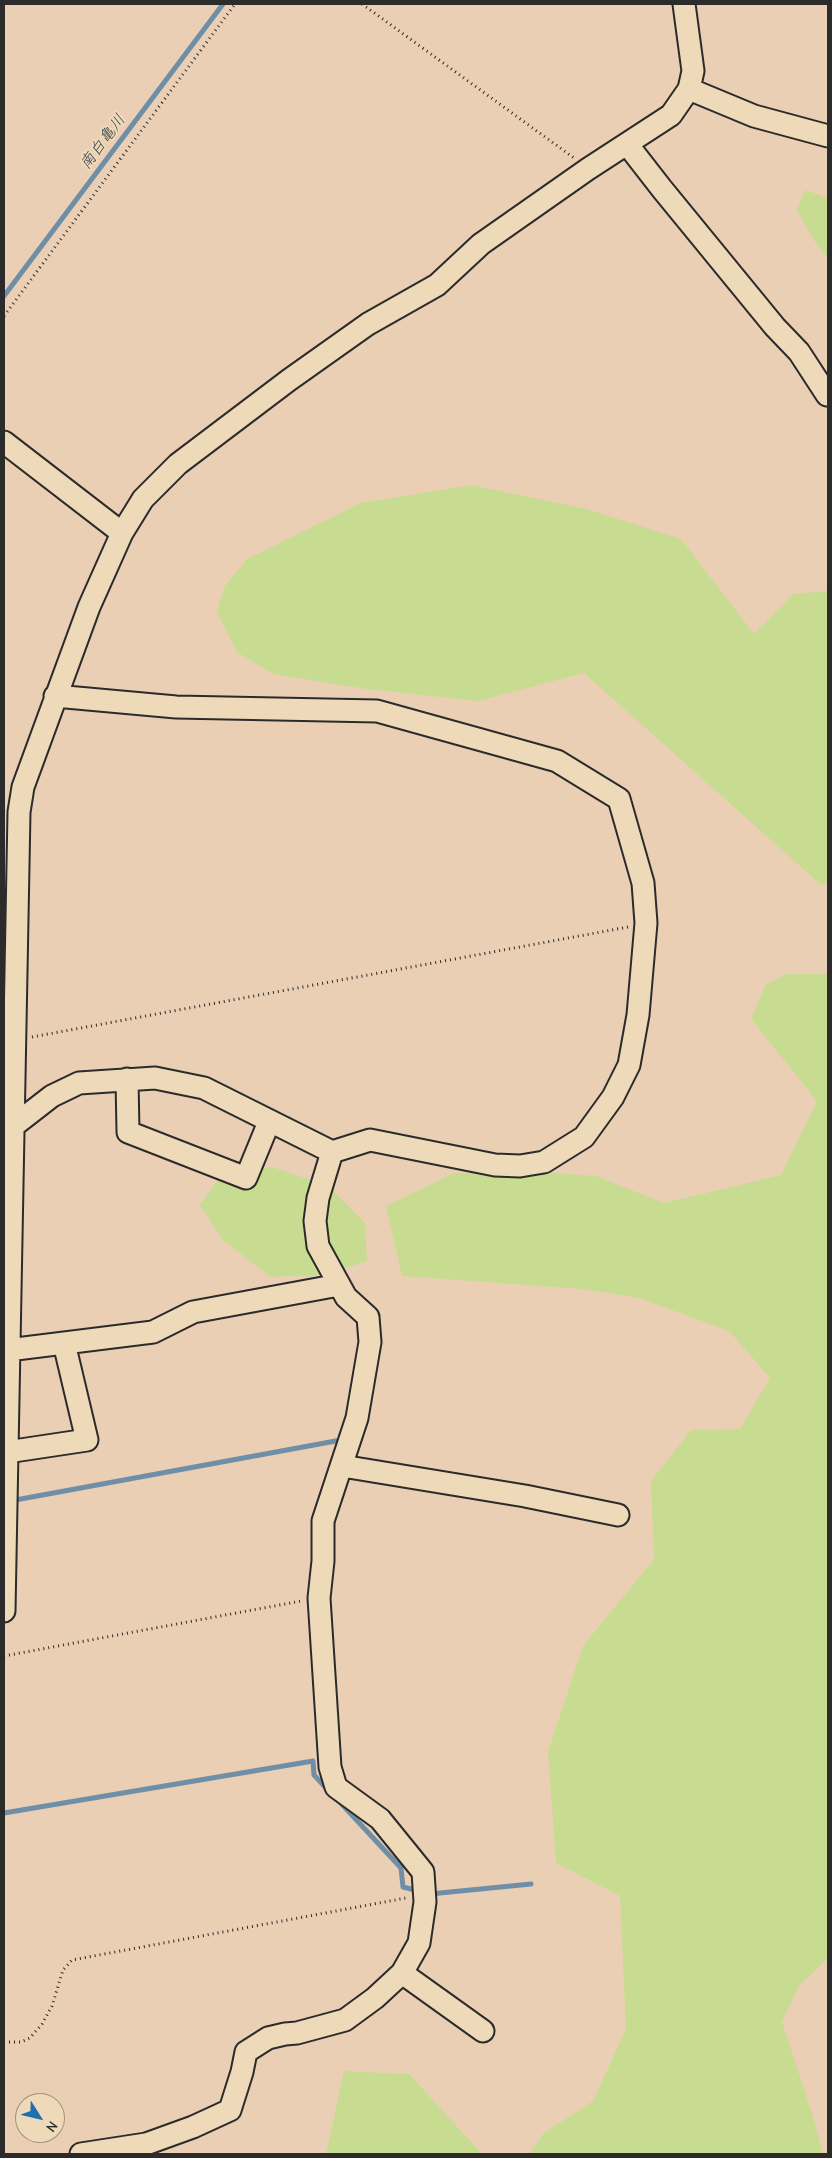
<!DOCTYPE html>
<html>
<head>
<meta charset="utf-8">
<style>
  body { margin:0 }
  #map { position:relative; width:832px; height:2158px; overflow:hidden; background:#ebcfb4; font-family:"Comic Neue",sans-serif }
  canvas { display:block }
  .frame { position:absolute; inset:0; border:5px solid #2b2b2b; pointer-events:none }
  .north { position:absolute; left:15px; top:2093px; width:50px; height:50px; box-sizing:border-box; background:#eed9b8; border:1px solid #a09380; border-radius:50%; rotate:126deg; font-size:14px; font-weight:700; line-height:20px; text-align:center; color:#2b2b2b }
  .north::after { content:''; display:block; margin:auto; width:18px; height:22px; background:#1f6fb2; clip-path:polygon(50% 0,100% 100%,50% 72%,0 100%) }
</style>
</head>
<body>
<div id="map">
<canvas width="832" height="2158"></canvas>
<div class="frame"></div>
<div class="north">N</div>
</div>
<script>
const g = document.querySelector('canvas').getContext('2d');
g.lineJoin = 'round';
function paint(path, color) { g.fillStyle = color; g.fill(path, 'evenodd'); }
const shape = rows => new Path2D(rows.map(r => 'M' + r).join(''));
function strokePath(path, color, width, dash) { g.strokeStyle = color; g.lineWidth = width; g.lineCap = dash ? 'butt' : 'round'; g.setLineDash(dash || []); g.stroke(path); }
function drawText(font, color, halo, rows, align = 'center') {
  g.font = font + ' "Comic Neue","Klee One",sans-serif'; g.lineWidth = 4; g.setLineDash([]); g.textBaseline = 'middle'; g.strokeStyle = halo; g.fillStyle = color; for (const [text, x, y, turn = 0] of rows) {
    g.save(); g.translate(x, y); g.rotate((+turn || 0) * Math.PI / 180); g.textAlign = isNaN(turn) ? turn : align; if (halo) g.strokeText(text, 0, 0); g.fillText(text, 0, 0); g.restore();
  }
}
paint(shape([
  [805,190,828,198,828,258,815,242,797,210],
  [471,485,587,509,681,539,754,634,793,594,828,591,828,884,820,884,584,673,478,701,366,689,273,674,237,652,217,612,224,587,247,559,361,503],
  [786,974,828,974,828,1958,799,1986,782,2022,812,2113,823,2154,529,2154,544,2133,593,2101,626,2029,620,1896,556,1863,548,1752,583,1646,654,1559,651,1481,691,1430,740,1429,770,1378,729,1331,639,1298,582,1289,402,1276,386,1206,454,1173,542,1172,596,1176,664,1203,781,1175,817,1101,751,1019,765,985],
  [272,1167,329,1186,365,1223,367,1261,324,1275,271,1277,223,1240,200,1205,221,1175],
  [344,2071,409,2074,482,2154,326,2154]
]), '#c8dc91');
strokePath(shape([
  [4,296,223,4],
  [10,1501,341,1440],
  [337,1799,401,1868,403,1887,419,1891],
  [4,1813,313,1761,314,1775,328,1790],
  [430,1894,531,1884]
]), '#6f8fa8', 5);
const minor = shape([
  [689,89,754,116,828,136],
  [627,144,662,189,775,327,799,352,827,395],
  [4,442,122,533],
  [127,1079,128,1132,246,1178,269,1122],
  [12,1127,52,1096,79,1083,155,1078,204,1088,332,1152,370,1140,495,1165,520,1166,544,1162,584,1137,613,1097,629,1065,638,1015,646,923,643,883,619,799,557,761,377,711,176,707,55,696],
  [8,1350,153,1332,193,1312,339,1285],
  [7,1452,87,1440,64,1343],
  [342,1466,525,1496,618,1515],
  [4,1611,19,812,23,787,89,607,122,533,143,499,178,464,289,380,368,324,437,285,481,244,588,169,671,115,689,89,693,71,684,4],
  [402,1973,483,2031],
  [81,2154,146,2144,193,2127,230,2110,242,2072,246,2052,268,2038,285,2034,297,2033,345,2020,375,1998,402,1973,419,1943,425,1902,423,1872,380,1819,336,1787,330,1767,319,1598,323,1561,323,1521,357,1418,370,1342,368,1317,346,1297,318,1246,315,1221,318,1198,332,1152]
]);
strokePath(minor, '#2b2b2b', 25);
strokePath(shape([
  [362,4,574,158],
  [4,316,235,4],
  [32,1037,628,927],
  [4,1656,301,1601],
  [4,2042,21,2042,30,2038,42,2024,52,2006,63,1970,72,1960,406,1898]
]), '#2b2b2b', 3, [1, 4]);
strokePath(minor, '#eed9b8', 21);
drawText('italic 16px', '#3c444a', '#eed9b8', [
  ["南白亀川",103,142,-53]
]);
</script>
</body>
</html>
